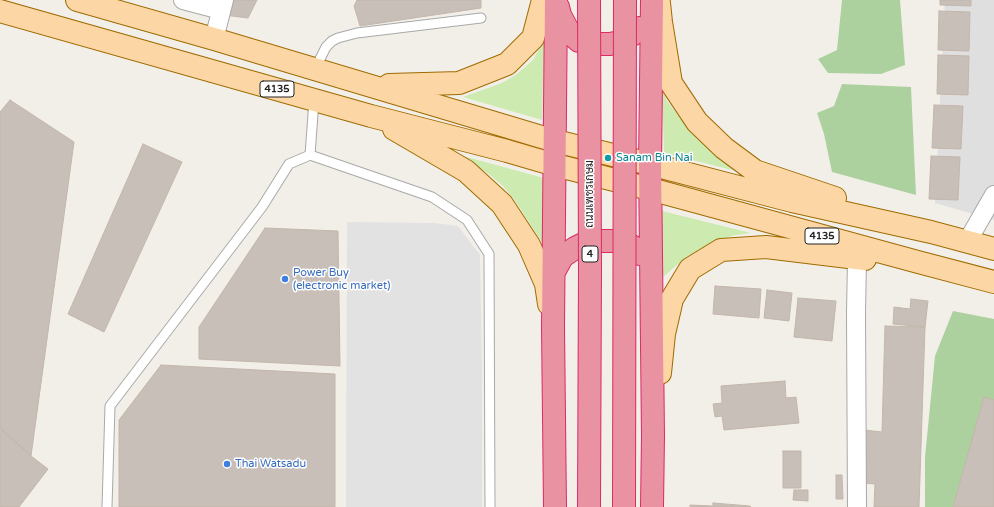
<!DOCTYPE html>
<html>
<head>
<meta charset="utf-8">
<style>
  body { margin:0 }
  canvas { display:block; background:#f2efe9 }
</style>
</head>
<body>
<canvas width="994" height="507"></canvas>
<script>
const g = document.querySelector('canvas').getContext('2d');
g.lineJoin = 'round';
function paint(path, color) { g.fillStyle = color; g.fill(path, 'evenodd'); }
const shape = rows => new Path2D(rows.map(r => 'M' + r).join(''));
function strokePath(path, color, width, dash) { g.strokeStyle = color; g.lineWidth = width; g.lineCap = dash ? 'butt' : 'round'; g.setLineDash(dash || []); g.stroke(path); }
function drawText(font, color, halo, rows, align = 'center') {
  g.font = font + ' "Varela Round",Sarabun,sans-serif'; g.lineWidth = 3; g.setLineDash([]); g.textBaseline = 'middle'; g.strokeStyle = halo; g.fillStyle = color; for (const [text, x, y, turn = 0] of rows) {
    g.save(); g.translate(x, y); g.rotate((+turn || 0) * Math.PI / 180); g.textAlign = isNaN(turn) ? turn : align; if (halo) g.strokeText(text, 0, 0); g.fillText(text, 0, 0); g.restore();
  }
}
paint(shape([
  [945,0,994,0,994,220,935,203]
]), '#e0dfdf');
paint(shape([
  [544,40,542,120,463,97,502,83,517,74,533,60],
  [662,90,667,101,680,118,695,134,744,173,664,153],
  [463,156,544,178,542,242,514,199,503,186,490,175],
  [662,211,751,233,736,235,725,238,704,247,686,257,661,279]
]), '#cdebb0');
paint(shape([
  [842,0,900,0,905,65,881,74,828,73,818,59,837,50],
  [842,84,911,87,916,195,832,172,824,134,817,113,834,106],
  [953,311,994,319,994,507,925,507,925,457,935,356]
]), '#add19e');
paint(shape([
  [347,222,435,223,458,226,480,255,482,370,482,507,346,507]
]), '#e2e2e2');
const building = shape([
  [227,0,257,0,248,18,224,15,227,0],
  [357,0,481,0,481,8,360,26,354,6,357,0],
  [940,0,971,0,971,6,940,5,940,0],
  [939,11,970,12,969,51,938,50,939,11],
  [938,55,969,56,968,95,937,94,938,55],
  [10,100,74,142,31,456,0,428,0,112,10,100],
  [934,105,963,106,961,149,932,148,934,105],
  [143,144,182,162,104,332,68,314,143,144],
  [931,156,960,157,958,200,929,199,931,156],
  [265,228,338,231,340,366,199,359,199,327,265,228],
  [715,286,761,289,759,318,713,314,715,286],
  [767,290,792,293,789,321,764,318,767,290],
  [798,298,836,301,832,341,794,337,798,298],
  [911,299,928,301,925,327,893,324,894,307,910,309,911,299],
  [885,326,925,327,919,507,874,507,875,484,863,483,864,430,882,432,885,326],
  [161,365,335,374,335,507,119,507,119,420,161,365],
  [785,381,786,398,796,397,799,423,724,430,722,416,715,417,713,404,722,403,721,386,785,381],
  [984,397,994,400,994,507,953,507,984,397],
  [1,429,31,456,48,469,19,507,0,507,0,431,1,429],
  [783,451,801,451,801,488,783,488,783,451],
  [836,475,842,475,843,499,836,499,836,475],
  [794,490,808,490,808,501,793,500,794,490],
  [713,503,750,506,751,507,690,507,690,505,713,506,713,503]
]);
paint(building, '#c7bfb8');
strokePath(building, '#c4b6ab', 1);
const lane = shape([
  [315,69,326,47,332,41,338,38,357,33,481,18],
  [310,155,314,100],
  [107,507,110,406,262,207,289,164,310,155,432,197,467,220,489,254,490,507]
]);
const street = shape([
  [183,0,221,10],
  [214,39,224,0],
  [967,242,994,195],
  [857,507,856,313,857,259]
]);
const primary = shape([
  [77,0,214,39,555,141,650,164,792,201,931,232,994,249],
  [659,3,661,22,671,83,697,122,724,148,755,171,835,198],
  [0,11,371,116,507,151,555,165,650,189,918,262,994,282],
  [389,85,459,83,507,64,533,38,543,0],
  [394,129,466,171,502,204,529,245,546,284,549,304],
  [660,373,664,334,672,299,690,269,721,250,766,247,865,259]
]);
const highway = shape([
  [652,0,650,164,653,436,652,507],
  [558,7,560,15,569,32,579,41,596,44,610,44,620,42,632,35,639,28],
  [554,272,562,257,575,248,585,243,599,241,618,241,632,246,640,254],
  [555,507,553,327,556,0]
]);
strokePath(lane, '#a9a9a9', 11);
strokePath(street, '#a9a9a9', 20);
strokePath(primary, '#a06b00', 24);
strokePath(highway, '#dc2a67', 24);
strokePath(lane, '#fff', 9);
strokePath(street, '#fff', 18);
strokePath(primary, '#fcd6a4', 22);
strokePath(highway, '#e892a2', 22);
const highwayBridge = shape([
  [589,0,590,267,589,507],
  [624,507,625,0]
]);
strokePath(highwayBridge, '#dc2a67', 24, []);
strokePath(highwayBridge, '#e892a2', 22);
for (const [x, y, r, color] of [
  [608,158,4,"#0f9aa8"],
  [285,279,4,"#3f7fe0"],
  [227,464,4,"#3f7fe0"]
]) { const dot = new Path2D(); dot.arc(x, y, r, 0, 2 * Math.PI); g.fillStyle = color; g.fill(dot); strokePath(dot, '#fff', 1.5); }
for (const [x, y, w] of [
  [277,89,34],
  [822,236,34],
  [590,254,16]
]) { const box = new Path2D(); box.roundRect(x - w / 2, y - 8, w, 16, 3); g.fillStyle = '#fff'; g.fill(box); strokePath(box, '#222', 1); }
drawText('bold 10px', '#222', null, [
  ["4135",277,89],
  ["4135",822,236],
  ["4",590,254]
]);
drawText('11px', '#0d838f', '#fff', [
  ["Sanam Bin Nai",616,158]
], 'left');
drawText('11px', '#222', '#fff', [
  ["ถนนเพชรเกษม",590,194,-90]
]);
drawText('11px', '#366cbe', '#fff', [
  ["Power Buy",293,273],
  ["(electronic market)",293,286],
  ["Thai Watsadu",235,464]
], 'left');
</script>
</body>
</html>
